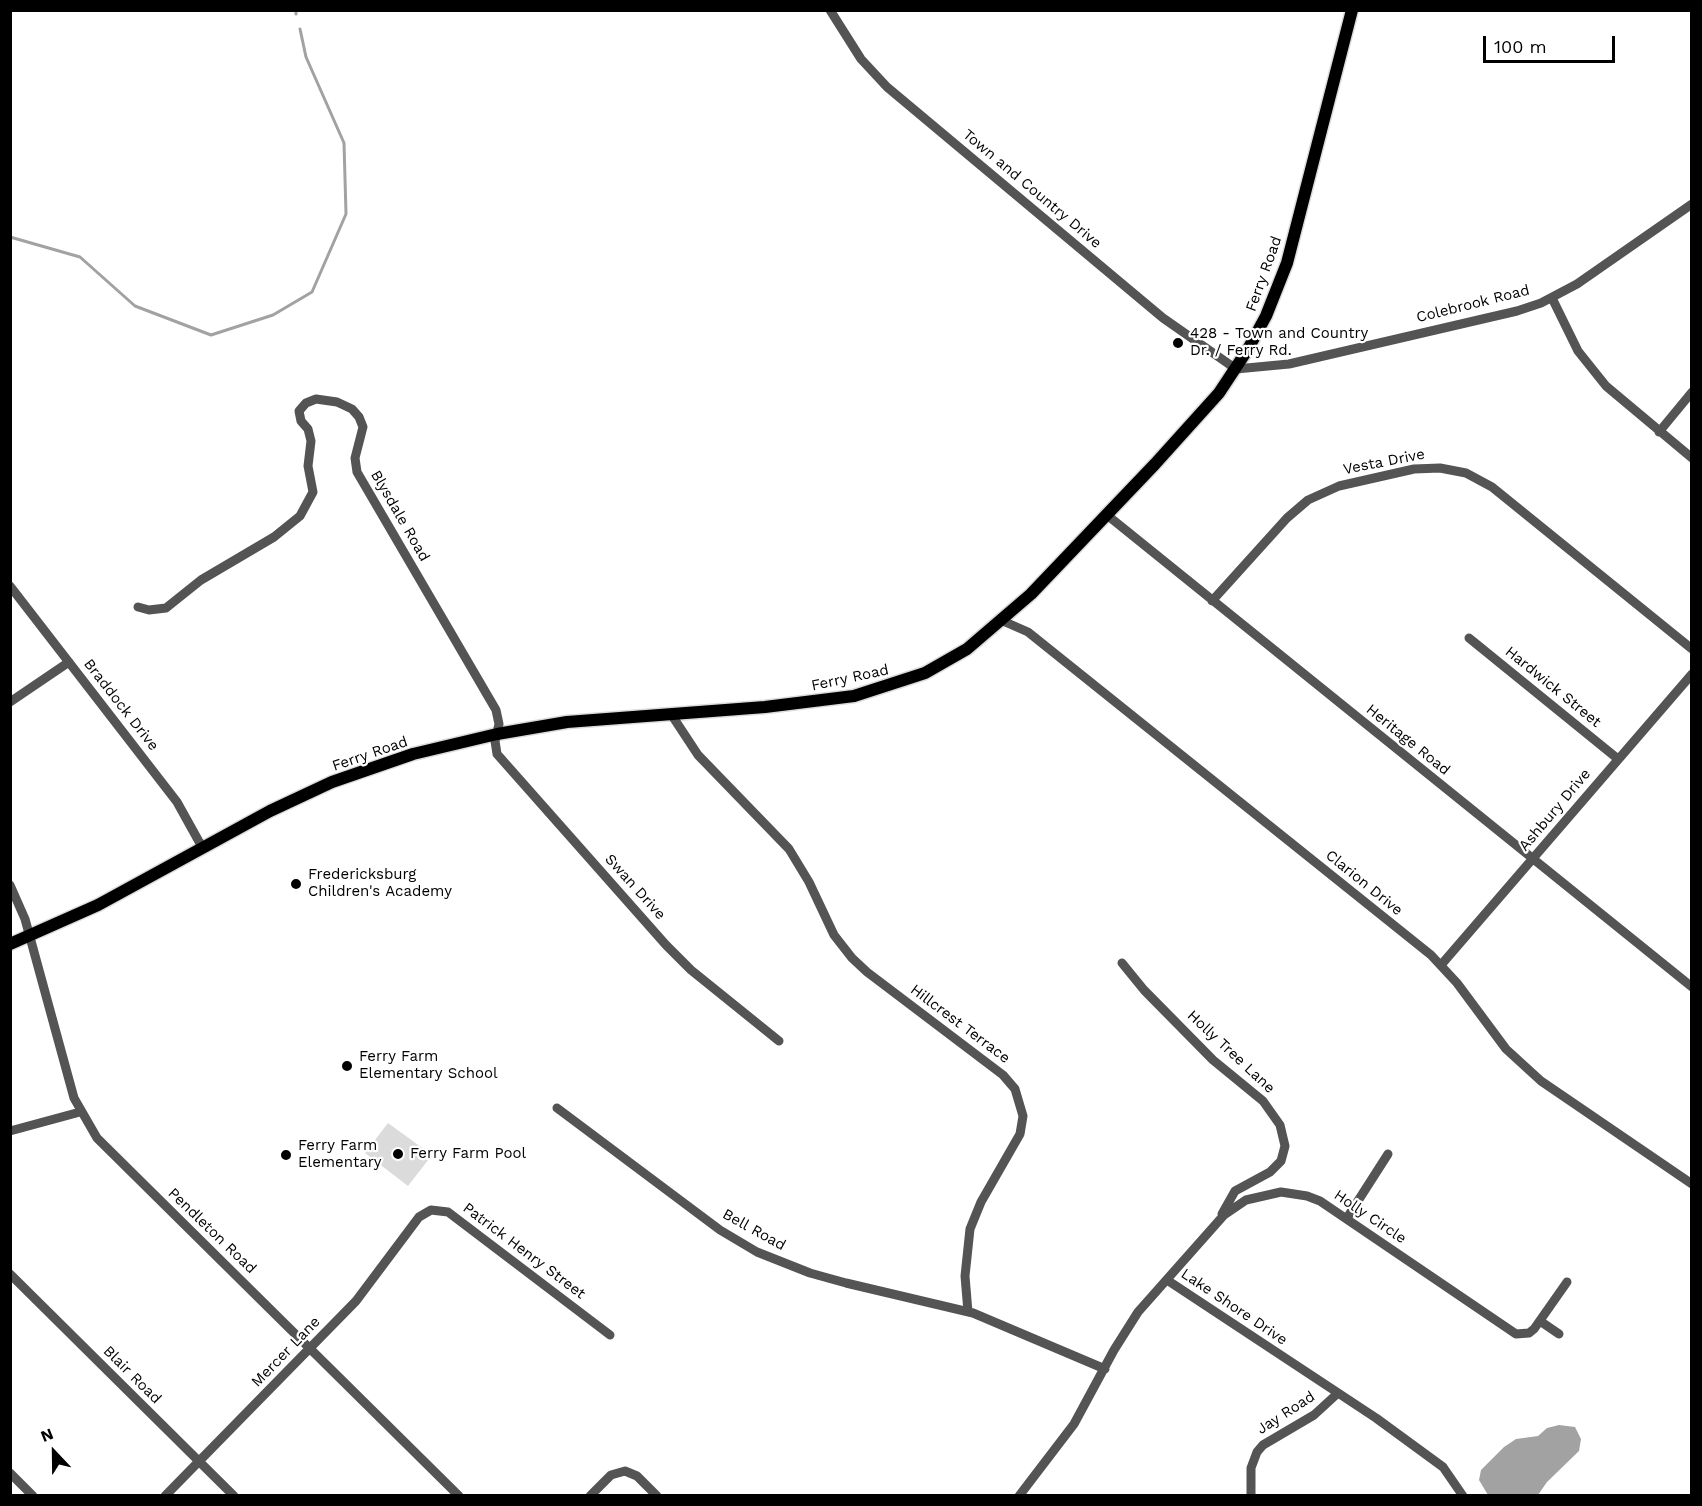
<!DOCTYPE html>
<html>
<head>
<meta charset="utf-8">
<style>
  body { margin:0 }
  #map { position:relative; width:1702px; height:1506px; overflow:hidden; background:#fff; font-family:"Work Sans",sans-serif }
  canvas { display:block }
  .frame { position:absolute; inset:0; border:12px solid #000; pointer-events:none }
  .north { position:absolute; left:24px; top:1422px; width:60px; height:60px; -webkit-text-stroke:4px #fff; paint-order:stroke; rotate:338deg; font-size:16px; font-weight:700; line-height:24px; text-align:center; color:#000 }
  .north::after { content:''; display:block; margin:auto; width:21px; height:27px; background:#000; clip-path:polygon(50% 0,100% 100%,50% 72%,0 100%) }
  .scale { position:absolute; left:1483px; top:36px; width:132px; height:27px; box-sizing:border-box; border:3px solid #000; border-top:0; padding-left:8px; font-size:18px; line-height:21px; white-space:nowrap; color:#000; -webkit-text-stroke:4px #fff; paint-order:stroke }
</style>
</head>
<body>
<div id="map">
<canvas width="1702" height="1506"></canvas>
<div class="frame"></div>
<div class="north">N</div>
<div class="scale">100 m</div>
</div>
<script>
const g = document.querySelector('canvas').getContext('2d');
g.lineJoin = 'round';
function paint(path, color) { g.fillStyle = color; g.fill(path, 'evenodd'); }
const shape = rows => new Path2D(rows.map(r => 'M' + r).join(''));
function strokePath(path, color, width, dash) { g.strokeStyle = color; g.lineWidth = width; g.lineCap = dash ? 'butt' : 'round'; g.setLineDash(dash || []); g.stroke(path); }
function drawText(font, color, halo, rows, align = 'center') {
  g.font = font + ' "Work Sans",sans-serif'; g.lineWidth = 4.5; g.setLineDash([]); g.textBaseline = 'middle'; g.strokeStyle = halo; g.fillStyle = color; for (const [text, x, y, turn = 0] of rows) {
    g.save(); g.translate(x, y); g.rotate((+turn || 0) * Math.PI / 180); g.textAlign = isNaN(turn) ? turn : align; if (halo) g.strokeText(text, 0, 0); g.fillText(text, 0, 0); g.restore();
  }
}
paint(shape([
  [388,1123,432,1155,408,1186,365,1153]
]), '#dbdbdb');
paint(shape([
  [1559,1425,1575,1427,1581,1439,1579,1451,1547,1482,1538,1495,1488,1495,1479,1480,1481,1470,1504,1447,1516,1439,1538,1436,1547,1428]
]), '#a2a2a2');
strokePath(shape([
  [296,10,296,14],
  [10,237,80,257,135,306,211,335,273,315,312,292,346,214,344,143,306,57,300,29]
]), '#a2a2a2', 3);
const major = shape([
  [10,944,98,905,270,811,332,782,413,754,497,734,567,722,765,707,854,696,925,673,967,649,1031,594,1155,464,1219,393,1248,349,1266,316,1287,263,1352,10]
]);
strokePath(major, '#dbdbdb', 15);
strokePath(shape([
  [830,10,861,59,887,87,1163,318,1236,369,1289,364,1517,311,1541,303,1577,284,1692,204],
  [1552,298,1578,351,1606,386,1692,458],
  [1659,432,1692,392],
  [1107,515,1692,987],
  [10,586,177,802,202,847],
  [1212,601,1287,518,1308,500,1339,486,1414,469,1440,468,1466,473,1492,487,1692,649],
  [138,607,149,610,166,608,201,580,274,537,300,516,313,492,308,466,311,441,308,429,301,421,299,411,306,403,316,399,337,402,352,409,359,417,363,427,355,458,357,472,496,710,499,724,495,741,497,754,666,945,691,970,779,1041],
  [1003,621,1028,632,1431,955,1457,983,1506,1049,1541,1081,1692,1184],
  [1469,638,1618,759],
  [10,702,69,662],
  [671,714,698,755,789,849,809,882,834,935,852,958,867,972,1003,1075,1015,1089,1023,1116,1020,1134,981,1202,970,1229,965,1276,968,1312],
  [10,885,25,919,74,1098,97,1138,459,1496],
  [1122,963,1144,990,1213,1060,1263,1101,1280,1125,1285,1146,1281,1161,1270,1172,1235,1191,1222,1214],
  [1441,965,1692,674],
  [557,1108,720,1230,757,1252,810,1273,846,1283,973,1313,1105,1369],
  [10,1131,80,1112],
  [1347,1218,1388,1154],
  [10,1274,234,1496],
  [1167,1280,1376,1418,1443,1467,1463,1496],
  [1540,1321,1559,1334],
  [10,1473,33,1496],
  [165,1496,356,1301,419,1217,431,1210,448,1212,610,1335],
  [590,1496,611,1475,625,1471,637,1476,657,1496],
  [1019,1496,1074,1424,1114,1350,1138,1312,1224,1215,1246,1200,1281,1192,1307,1196,1320,1201,1516,1334,1529,1333,1534,1329,1567,1282],
  [1251,1496,1251,1468,1257,1452,1263,1445,1314,1415,1338,1393]
]), '#545454', 9);
strokePath(major, '#000', 12);
for (const [x, y, r, color] of [
  [1178,343,6,"#000"],
  [296,884,6,"#000"],
  [347,1066,6,"#000"],
  [398,1154,6,"#000"],
  [286,1155,6,"#000"]
]) { const dot = new Path2D(); dot.arc(x, y, r, 0, 2 * Math.PI); g.fillStyle = color; g.fill(dot); strokePath(dot, '#fff', 2); }
drawText('15px', '#000', '#fff', [
  ["Town and Country Drive",1032,189,40],
  ["Ferry Road",1264,274,-70],
  ["Colebrook Road",1473,304,-14],
  ["Vesta Drive",1384,462,-11],
  ["Blysdale Road",400,516,60],
  ["Ferry Road",850,678,-12],
  ["Hardwick Street",1553,687,39],
  ["Braddock Drive",121,705,52],
  ["Heritage Road",1408,740,39],
  ["Ferry Road",370,754,-19],
  ["Ashbury Drive",1555,810,-50],
  ["Clarion Drive",1364,883,39],
  ["Swan Drive",635,887,48],
  ["Hillcrest Terrace",960,1024,37],
  ["Holly Tree Lane",1231,1052,43],
  ["Holly Circle",1370,1217,34],
  ["Bell Road",754,1230,29],
  ["Pendleton Road",212,1231,44],
  ["Patrick Henry Street",524,1251,37],
  ["Lake Shore Drive",1234,1307,34],
  ["Mercer Lane",286,1352,-46],
  ["Blair Road",132,1375,45],
  ["Jay Road",1286,1413,-33]
]);
drawText('15px', '#000', '#fff', [
  ["428 - Town and Country",1190,334],
  ["Dr. / Ferry Rd.",1190,351],
  ["Fredericksburg",308,875],
  ["Children's Academy",308,892],
  ["Ferry Farm",359,1057],
  ["Elementary School",359,1074],
  ["Ferry Farm",298,1146],
  ["Elementary",298,1163],
  ["Ferry Farm Pool",410,1154]
], 'left');
</script>
</body>
</html>
